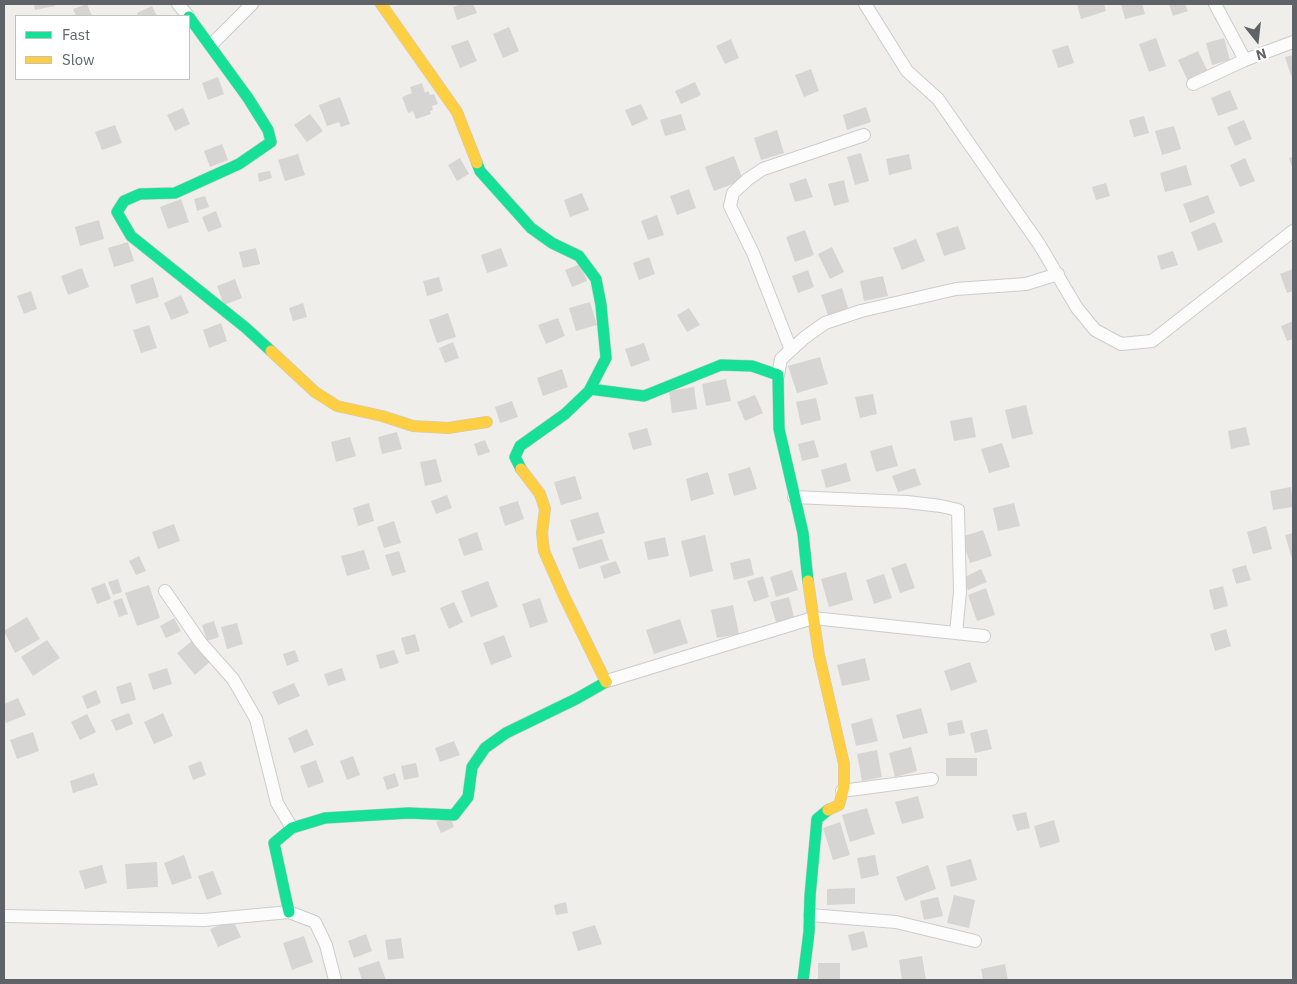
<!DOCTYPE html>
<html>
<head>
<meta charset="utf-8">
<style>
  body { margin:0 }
  #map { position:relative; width:1297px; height:984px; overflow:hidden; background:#efeeea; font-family:"IBM Plex Sans",sans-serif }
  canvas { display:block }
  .frame { position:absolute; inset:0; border:5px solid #5f6368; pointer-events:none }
  .legend { position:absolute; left:15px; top:15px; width:175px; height:65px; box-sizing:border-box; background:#fff; border:1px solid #bfc1c3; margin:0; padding:6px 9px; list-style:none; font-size:15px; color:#5f6368 }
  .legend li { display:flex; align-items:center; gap:10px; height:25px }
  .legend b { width:25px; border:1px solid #bfc1c3 }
  .north { position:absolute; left:1232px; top:15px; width:50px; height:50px; -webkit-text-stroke:4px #fff; paint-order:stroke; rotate:164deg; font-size:14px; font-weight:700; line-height:20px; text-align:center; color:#5f6368 }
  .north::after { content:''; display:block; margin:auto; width:18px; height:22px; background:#5f6368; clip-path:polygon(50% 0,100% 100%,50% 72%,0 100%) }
</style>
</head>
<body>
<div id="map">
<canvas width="1297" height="984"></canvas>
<div class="frame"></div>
<ul class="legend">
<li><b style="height:6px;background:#16e098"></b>Fast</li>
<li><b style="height:6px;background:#ffcf43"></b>Slow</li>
</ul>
<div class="north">N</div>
</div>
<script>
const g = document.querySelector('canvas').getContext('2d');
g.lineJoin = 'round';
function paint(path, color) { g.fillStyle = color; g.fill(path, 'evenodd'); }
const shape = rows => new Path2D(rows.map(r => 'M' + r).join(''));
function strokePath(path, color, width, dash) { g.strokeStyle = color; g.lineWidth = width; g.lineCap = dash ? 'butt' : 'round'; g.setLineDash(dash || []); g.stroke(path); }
paint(shape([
  [34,4,55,4,55,6,35,10],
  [87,4,92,16,76,16,73,9],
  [461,4,473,4,477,13,457,20,453,7],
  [1077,4,1104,4,1106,11,1081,19],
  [1121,4,1142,4,1145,14,1125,19],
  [1169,4,1185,4,1188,11,1173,16],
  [152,6,157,16,138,16,137,13],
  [509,27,519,51,503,58,493,34],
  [1156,38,1166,66,1149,72,1139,44],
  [1224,38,1230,60,1212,65,1206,43],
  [731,39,739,58,725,64,716,46],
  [468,40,477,61,460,68,451,46],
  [1068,45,1074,63,1058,68,1052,50],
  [1198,51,1208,72,1188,81,1178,60],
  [1293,55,1293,81,1285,57],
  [811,69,819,91,804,97,795,75],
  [218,77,224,94,208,100,202,83],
  [695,82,701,95,681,104,675,91],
  [422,83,425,93,428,91,430,95,434,94,438,104,432,106,433,110,430,111,431,114,416,119,413,111,408,113,402,97,412,93,410,87],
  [1230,90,1238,109,1218,116,1211,98],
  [340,97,350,124,341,127,339,122,327,126,319,105],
  [641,104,648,119,632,126,625,110],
  [866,107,871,122,847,130,843,115],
  [183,108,190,124,175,131,167,115],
  [310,114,323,131,307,142,294,125],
  [681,114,686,130,665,136,660,120],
  [1144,116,1149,133,1134,137,1129,120],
  [1244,120,1252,139,1235,146,1227,127],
  [115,125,122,143,102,150,95,132],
  [1174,126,1181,149,1162,155,1155,131],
  [777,130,784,153,761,160,754,138],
  [222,144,228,160,210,167,204,151],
  [861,153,869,181,855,185,847,157],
  [298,154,305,175,285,181,278,160],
  [909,154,912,169,889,175,886,159],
  [734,156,743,180,714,191,705,167],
  [1293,157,1293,170,1289,158],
  [460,158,469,174,457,181,448,165],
  [1245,158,1255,181,1240,187,1230,165],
  [1186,165,1192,185,1165,192,1160,173],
  [270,171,272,178,259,182,258,173],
  [806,178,813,197,795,202,789,184],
  [844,180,849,202,834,206,828,184],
  [1106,183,1110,196,1096,200,1092,187],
  [689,189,696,208,677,215,670,196],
  [582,193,589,210,570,217,564,200],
  [1208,195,1215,213,1190,223,1183,204],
  [205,196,209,207,197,211,194,199],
  [181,199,189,222,168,229,160,207],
  [216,211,222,227,208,232,202,217],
  [657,215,664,235,648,240,641,221],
  [99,220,104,239,80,246,75,227],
  [1215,222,1223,242,1198,251,1191,232],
  [958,226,966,249,944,256,936,233],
  [805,230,814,255,795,262,786,237],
  [916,239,925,261,902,270,893,248],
  [128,242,134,261,114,267,108,248],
  [832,247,844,272,830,279,818,254],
  [256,248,260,264,243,268,239,252],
  [501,248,508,266,487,273,481,255],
  [1173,251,1178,265,1161,270,1157,256],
  [649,257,655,274,639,280,633,263],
  [580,264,587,281,572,287,565,270],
  [82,268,89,287,68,295,61,276],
  [1293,269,1293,291,1287,293,1280,274],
  [808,270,814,287,798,293,792,276],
  [883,276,888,296,864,301,860,281],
  [153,277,159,297,136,304,130,285],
  [439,277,443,291,427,296,423,281],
  [235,279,242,298,224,305,217,286],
  [842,288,848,308,828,315,821,295],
  [31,291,37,309,24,314,17,296],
  [181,295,189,313,171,320,164,303],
  [590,302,597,325,576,331,569,308],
  [303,303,307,317,293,321,289,308],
  [689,308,700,325,687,332,677,315],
  [448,313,456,337,437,343,429,320],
  [558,318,565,336,546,344,538,325],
  [1293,321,1293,339,1287,341,1281,326],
  [221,323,227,341,209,348,203,330],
  [149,325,157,348,141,353,133,330],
  [453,342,459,358,445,363,439,348],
  [644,343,650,360,631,367,625,349],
  [820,357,828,384,797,393,788,366],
  [562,369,568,387,543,396,537,378],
  [726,379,731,401,706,406,702,384],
  [694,387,697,409,672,413,669,391],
  [873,394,877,414,860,418,855,397],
  [755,395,763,413,745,421,737,402],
  [816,398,821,420,801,425,796,402],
  [512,401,518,417,500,423,495,407],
  [1026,405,1033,434,1012,439,1005,410],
  [972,417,976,437,954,441,950,421],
  [1246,427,1250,445,1231,449,1228,431],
  [647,428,652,445,633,450,628,433],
  [397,432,402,449,382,454,378,437],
  [350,437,356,456,336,462,331,442],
  [485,440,490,452,478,456,474,444],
  [814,440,819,457,802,461,798,444],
  [1002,443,1010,467,989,473,981,449],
  [892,445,898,466,876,472,870,451],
  [436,459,442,482,425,486,420,462],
  [846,463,851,481,826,488,821,470],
  [750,467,757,489,734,496,728,474],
  [915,468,921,485,898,492,892,476],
  [708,472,714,494,691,501,686,479],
  [575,476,582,499,561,505,554,482],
  [1291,487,1293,507,1273,510,1270,491],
  [447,495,452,508,436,514,431,501],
  [518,501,524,519,505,526,499,507],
  [369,503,374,521,358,526,353,508],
  [1014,503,1020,526,998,531,993,508],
  [598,512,605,533,577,541,570,520],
  [394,521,401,543,384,548,377,527],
  [174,524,180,541,158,549,152,532],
  [1266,526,1272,549,1253,554,1247,532],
  [983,530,992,556,970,563,961,537],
  [477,532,483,550,464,556,458,539],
  [1293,533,1293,562,1285,535],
  [705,535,713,571,690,577,681,541],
  [665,537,669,556,648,560,644,542],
  [602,539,609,560,579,569,572,548],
  [364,550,370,569,347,576,341,556],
  [399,551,406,572,392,576,385,555],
  [139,556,146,571,136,575,129,561],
  [750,558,754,575,734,580,730,563],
  [616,561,621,573,604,579,600,566],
  [906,563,915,588,900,593,891,568],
  [1246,565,1251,580,1236,584,1232,569],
  [981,569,987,582,968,590,963,578],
  [792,570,798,590,776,597,770,577],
  [846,572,853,600,829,607,821,579],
  [884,574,892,598,874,604,866,580],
  [763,576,769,597,754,602,747,581],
  [118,579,122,592,113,595,108,582],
  [488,581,498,607,471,617,461,591],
  [105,583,111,599,97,604,91,588],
  [149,585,160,618,137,626,125,593],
  [1223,586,1228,606,1214,610,1209,590],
  [986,588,995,615,977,621,968,595],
  [789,597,794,617,776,622,770,602],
  [122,598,128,614,119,617,113,601],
  [540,598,548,622,530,628,522,604],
  [454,602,463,622,449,629,440,608],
  [733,605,739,634,717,638,711,610],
  [27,617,40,639,15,653,4,631],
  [174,618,181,631,166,638,160,626],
  [680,619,688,643,654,654,646,630],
  [214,621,219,637,207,641,202,625],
  [237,623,243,644,227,649,221,627],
  [1226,629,1231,646,1215,651,1210,634],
  [415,634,420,651,406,655,401,638],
  [504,635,512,657,491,665,483,643],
  [47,640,60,658,33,676,21,657],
  [193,640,211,661,195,675,177,653],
  [295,650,299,661,287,666,283,654],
  [394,650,399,663,380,669,376,655],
  [865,658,870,680,842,686,837,665],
  [970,662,977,682,951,691,944,671],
  [167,668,172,684,153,690,148,674],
  [342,668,346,680,328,686,324,674],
  [131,682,136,700,121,704,116,687],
  [294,683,300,696,278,705,272,692],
  [96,690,101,703,87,709,82,696],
  [18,698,26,715,6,723,4,717,4,704],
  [921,708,928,733,903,739,896,715],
  [129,713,133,724,116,731,111,720],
  [163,713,173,736,154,744,144,722],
  [87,714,96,732,80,740,71,722],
  [872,718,878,741,856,746,851,724],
  [962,720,965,733,949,736,947,723],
  [307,729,314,745,294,753,288,738],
  [987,729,992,749,975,753,970,733],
  [33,732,39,751,17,759,10,740],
  [454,741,460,755,440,762,435,748],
  [911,747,917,771,895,777,889,753],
  [877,750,882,777,862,781,857,754],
  [353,756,360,775,347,780,340,761],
  [946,758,977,758,977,776,946,776],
  [316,760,324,782,308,788,300,766],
  [201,761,206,775,193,780,188,766],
  [416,763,419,777,404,780,401,766],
  [94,773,98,785,73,793,70,781],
  [395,773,399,786,387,790,383,777],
  [918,796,924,818,902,824,895,802],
  [867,808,875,834,850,842,842,815],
  [1026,812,1030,828,1017,831,1012,815],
  [450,816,454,827,441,833,436,822],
  [1054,820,1060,842,1040,848,1034,826],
  [840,822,850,855,833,860,823,828],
  [184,855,192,878,172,885,164,863],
  [875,855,879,875,861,879,857,858],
  [971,859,977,880,951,887,946,866],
  [157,862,158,887,127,889,125,864],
  [102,865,107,883,85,889,79,871],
  [928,865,936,889,905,901,896,877],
  [213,871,222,894,207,900,198,876],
  [855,888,855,904,827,905,827,889],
  [954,895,975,900,969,928,947,923],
  [938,897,943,916,924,920,920,901],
  [566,902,568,913,556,915,554,905],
  [233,920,241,937,218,947,210,929],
  [595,925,602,944,578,951,572,932],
  [864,931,868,947,852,951,848,935],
  [366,934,372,951,354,958,348,941],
  [304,936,313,962,292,970,283,943],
  [401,938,404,958,388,960,385,940],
  [922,956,926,980,902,980,899,960],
  [379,961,386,980,362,980,358,968],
  [818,963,840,963,840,980,818,980],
  [1005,964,1008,980,983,980,981,969]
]), '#d6d5d3');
const street = shape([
  [178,4,188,16],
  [865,4,907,71,938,99,1039,244,1077,308,1095,330,1121,344,1152,341,1293,231],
  [1215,4,1245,60],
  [211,45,252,4],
  [1193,84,1245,60,1293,42],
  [791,350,753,253,730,206,733,193,748,179,763,169,864,135],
  [778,375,781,359,804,338,825,323,861,311,956,289,1026,284,1058,274],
  [794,497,907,502,941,506,958,510,960,592,956,633],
  [165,591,201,643,233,679,256,719,277,803,292,828],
  [607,681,813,618,984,636],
  [842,791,932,779],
  [810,915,896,922,975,941],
  [4,916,204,920,289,912,315,922,326,945,335,980]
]);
const fast = shape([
  [189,17,248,98,268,130,271,142,239,164,175,193,140,194,124,201,117,212,131,236,246,328,271,351],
  [477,163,480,171,531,228,552,243,579,256,596,279,601,305,606,358,589,391,565,414,520,446,515,457,521,469],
  [590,389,644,396,721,365,752,366,778,375,779,429,803,533,808,581],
  [289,912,274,843,292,828,325,818,408,813,454,815,468,797,472,767,485,748,506,733,576,699,606,682],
  [803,980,809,932,810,896,817,819,828,810]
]);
const slow = shape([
  [381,4,457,112,477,163],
  [271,351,315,392,337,406,382,416,413,426,448,428,487,422],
  [521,469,540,494,545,509,542,533,544,551,563,594,606,682],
  [808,581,819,655,844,764,844,787,839,805,828,810]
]);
strokePath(street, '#cbcccc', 14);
strokePath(fast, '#cacacb', 12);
strokePath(slow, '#cacacb', 12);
strokePath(street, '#fdfcfc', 12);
strokePath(fast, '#16e098', 11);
strokePath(slow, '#ffcf43', 11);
</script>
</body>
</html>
